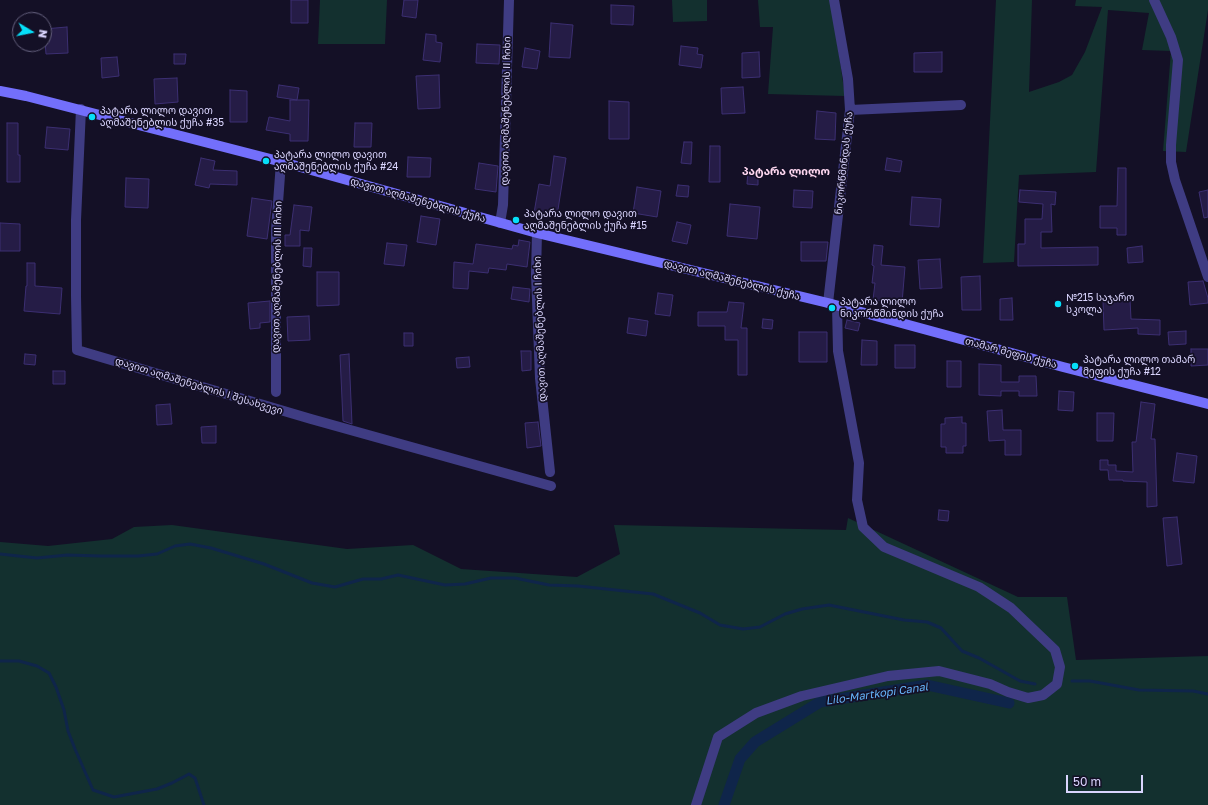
<!DOCTYPE html>
<html>
<head>
<meta charset="utf-8">
<style>
  body { margin:0 }
  #map { position:relative; width:1208px; height:805px; overflow:hidden; background:#141026; font-family:"Golos Text",sans-serif }
  canvas { display:block }
  .north { position:absolute; left:12px; top:12px; width:40px; height:40px; box-sizing:border-box; background:#141026; border:1px solid #635f7c; border-radius:50%; rotate:100deg; font-size:11px; font-weight:700; line-height:16px; text-align:center; color:#dad5fe }
  .north::after { content:''; display:block; margin:auto; width:14px; height:18px; background:#06dff9; clip-path:polygon(50% 0,100% 100%,50% 72%,0 100%) }
  .scale { position:absolute; left:1066px; top:775px; width:77px; height:18px; box-sizing:border-box; border:2px solid #dad5fe; border-top:0; padding-left:5px; font-size:12px; line-height:14px; white-space:nowrap; color:#dad5fe; -webkit-text-stroke:3px #141026; paint-order:stroke }
</style>
</head>
<body>
<div id="map">
<canvas width="1208" height="805"></canvas>
<div class="north">N</div>
<div class="scale">50 m</div>
</div>
<script>
const g = document.querySelector('canvas').getContext('2d');
g.lineJoin = 'round';
function paint(path, color) { g.fillStyle = color; g.fill(path, 'evenodd'); }
const shape = rows => new Path2D(rows.map(r => 'M' + r).join(''));
function strokePath(path, color, width, dash) { g.strokeStyle = color; g.lineWidth = width; g.lineCap = dash ? 'butt' : 'round'; g.setLineDash(dash || []); g.stroke(path); }
function drawText(font, color, halo, rows, align = 'center') {
  g.font = font + ' "Golos Text","Noto Sans Georgian",sans-serif'; g.lineWidth = 3.5; g.setLineDash([]); g.textBaseline = 'middle'; g.strokeStyle = halo; g.fillStyle = color; for (const [text, x, y, turn = 0] of rows) {
    g.save(); g.translate(x, y); g.rotate((+turn || 0) * Math.PI / 180); g.textAlign = isNaN(turn) ? turn : align; if (halo) g.strokeText(text, 0, 0); g.fillText(text, 0, 0); g.restore();
  }
}
paint(shape([
  [320,0,387,0,385,44,318,44],
  [672,0,707,0,707,21,673,22],
  [758,0,831,0,845,96,768,94,773,27,760,27],
  [996,0,1032,0,1029,92,1059,82,1072,75,1085,52,1102,7,1075,6,1076,0,1208,0,1208,10,1186,152,1163,151,1171,51,1142,50,1149,13,1108,10,1096,172,1019,175,1014,262,983,263],
  [848,518,1018,597,1067,597,1076,660,1208,656,1208,805,0,805,0,542,48,546,112,539,134,527,172,525,347,549,413,545,461,569,577,577,620,554,614,525,846,530]
]), '#13302f');
strokePath(shape([
  [0,554,37,558,67,555,100,556,138,556,157,554,175,546,190,544,211,548,264,564,312,583,335,587,363,579,381,579,398,575,445,585,465,584,491,578,515,578,549,585,578,586,653,594,700,613,720,625,743,629,760,627,785,614,802,609,829,605,904,620,927,622,941,628,962,651,979,658,1020,681,1035,684],
  [0,661,19,661,37,666,49,673,56,687,64,710,68,731,75,749,93,790,114,797,157,789,172,783,189,774,195,778,204,805],
  [1072,681,1090,681,1139,690,1193,691,1208,694]
]), '#0f254a', 3);
strokePath(shape([
  [724,805,740,759,755,742,820,702,927,685,1009,703]
]), '#0f254a', 11);
const building = shape([
  [291,0,308,0,308,23,291,23,291,0],
  [404,0,418,0,416,18,402,16,404,0],
  [611,5,634,6,633,25,611,24,611,5],
  [551,23,573,25,570,58,549,57,551,23],
  [67,27,68,53,46,54,44,29,67,27],
  [426,34,436,35,436,42,442,43,440,62,423,60,426,34],
  [477,44,500,45,499,64,476,63,477,44],
  [681,46,698,48,697,54,703,55,701,68,679,65,681,46],
  [525,48,540,51,537,69,522,67,525,48],
  [759,52,760,77,742,78,742,53,759,52],
  [942,52,942,72,914,72,914,53,942,52],
  [174,54,186,54,185,64,174,64,174,54],
  [117,57,119,76,102,78,101,58,117,57],
  [439,75,440,108,418,109,416,76,439,75],
  [177,78,178,102,155,104,154,79,177,78],
  [279,85,299,88,297,100,277,97,279,85],
  [743,87,745,113,722,114,721,88,743,87],
  [230,90,247,91,247,122,230,122,230,90],
  [290,100,309,100,308,141,290,141,290,134,266,130,269,117,290,121,290,100],
  [609,101,629,102,629,139,609,139,609,101],
  [817,111,836,113,835,140,815,139,817,111],
  [7,123,18,123,18,155,20,155,20,182,7,182,7,123],
  [355,123,372,123,371,147,354,147,355,123],
  [47,127,70,129,68,150,45,148,47,127],
  [684,142,692,142,691,164,681,163,684,142],
  [710,146,720,146,720,182,709,182,710,146],
  [554,156,566,158,557,216,534,213,539,184,550,186,554,156],
  [408,157,431,158,430,177,407,177,408,157],
  [201,158,215,161,213,170,237,171,237,185,210,184,209,188,195,185,201,158],
  [887,158,902,161,900,172,885,170,887,158],
  [479,163,498,166,496,192,475,189,479,163],
  [1118,168,1126,168,1126,235,1117,235,1117,228,1100,228,1100,206,1117,206,1118,168],
  [748,170,758,171,758,185,747,184,748,170],
  [126,178,149,179,148,208,125,207,126,178],
  [678,185,689,186,688,197,676,196,678,185],
  [637,187,661,191,657,217,633,213,637,187],
  [794,190,813,191,812,208,793,207,794,190],
  [1020,190,1056,192,1055,205,1051,204,1052,232,1041,232,1041,248,1098,247,1098,265,1018,266,1018,244,1025,244,1025,219,1042,219,1043,204,1019,202,1020,190],
  [1208,190,1208,217,1204,218,1199,192,1208,190],
  [912,197,941,199,939,227,910,225,912,197],
  [252,198,272,201,267,239,247,236,252,198],
  [730,204,760,207,757,239,727,236,730,204],
  [294,205,312,207,309,231,300,230,300,246,285,246,285,235,290,235,294,205],
  [421,216,440,219,436,245,417,242,421,216],
  [677,222,691,225,687,244,672,241,677,222],
  [0,223,20,224,20,251,0,251,0,223],
  [519,240,530,242,527,267,507,264,506,270,489,268,488,273,469,271,468,289,453,288,454,262,473,264,476,244,512,249,513,245,518,246,519,240],
  [801,242,828,242,826,261,801,261,801,242],
  [387,243,407,245,404,266,384,264,387,243],
  [874,245,883,246,881,265,905,267,902,303,873,300,875,283,872,283,874,266,872,265,874,245],
  [1142,246,1143,262,1128,263,1127,248,1142,246],
  [304,248,312,248,311,267,303,266,304,248],
  [940,259,942,288,920,289,918,260,940,259],
  [27,263,35,263,35,286,62,288,60,314,24,311,26,286,27,286,27,263],
  [317,272,339,272,339,305,317,306,317,272],
  [980,276,981,310,962,310,961,277,980,276],
  [1203,281,1208,298,1208,303,1190,305,1188,282,1203,281],
  [513,287,530,289,529,302,511,299,513,287],
  [658,293,673,295,670,316,655,314,658,293],
  [1012,298,1013,320,1000,320,1000,299,1012,298],
  [1130,299,1131,319,1160,320,1160,335,1138,334,1138,328,1104,330,1103,300,1130,299],
  [270,301,270,322,260,323,260,328,250,329,248,303,270,301],
  [729,302,744,303,741,328,747,328,747,375,738,375,738,340,725,340,725,326,698,326,698,312,727,312,729,302],
  [309,316,310,340,288,341,287,317,309,316],
  [629,318,648,321,646,336,627,333,629,318],
  [763,319,773,320,772,329,762,328,763,319],
  [847,320,860,323,858,331,845,328,847,320],
  [1186,331,1186,344,1169,345,1168,332,1186,331],
  [799,332,827,332,827,362,799,362,799,332],
  [404,333,413,333,413,346,404,346,404,333],
  [862,340,877,341,877,365,861,365,862,340],
  [895,345,915,345,915,368,895,368,895,345],
  [1191,349,1208,349,1208,365,1191,366,1191,349],
  [521,351,531,351,531,370,522,371,521,351],
  [25,354,36,355,35,365,24,364,25,354],
  [349,354,352,424,343,421,340,355,349,354],
  [469,357,470,367,457,368,456,358,469,357],
  [947,361,961,361,961,387,947,387,947,361],
  [979,364,1001,365,1001,382,1019,382,1019,376,1036,376,1037,396,1019,396,1019,391,1001,391,1001,396,979,395,979,364],
  [53,371,65,371,65,384,53,384,53,371],
  [1059,391,1074,392,1073,411,1058,410,1059,391],
  [1141,402,1155,404,1151,439,1155,439,1157,506,1147,507,1147,482,1123,481,1123,480,1109,480,1108,470,1100,470,1100,460,1108,460,1108,465,1116,465,1116,471,1133,472,1132,442,1136,442,1141,402],
  [170,404,172,424,157,425,156,405,170,404],
  [1002,410,1003,430,1021,430,1021,455,1005,455,1005,440,989,441,987,411,1002,410],
  [1097,413,1114,413,1113,441,1097,441,1097,413],
  [962,417,962,423,966,423,966,446,963,446,963,453,946,453,946,447,941,447,941,424,945,424,945,418,962,417],
  [538,422,541,446,527,448,525,423,538,422],
  [216,426,216,443,202,443,201,427,216,426],
  [1177,453,1197,456,1194,483,1173,481,1177,453],
  [939,510,949,511,948,521,938,520,939,510],
  [1177,517,1182,564,1167,566,1163,518,1177,517]
]);
paint(building, '#251c46');
strokePath(building, '#3c2f72', 1);
strokePath(shape([
  [1154,0,1171,37,1178,60,1171,145,1171,162,1175,180,1208,277],
  [81,109,76,220,76,296,77,350,311,419,551,486],
  [850,110,961,105],
  [500,223,503,205,509,0],
  [537,233,536,274,540,378,550,472],
  [828,303,850,110,848,79,834,0],
  [276,392,276,230,281,162],
  [696,805,718,737,756,713,802,696,888,676,939,671,990,684,1008,692,1028,698,1043,695,1057,684,1060,667,1055,650,1011,608,979,587,884,547,863,527,857,500,859,463,838,351,837,306]
]), '#3f3c83', 10);
strokePath(shape([
  [0,91,26,96,286,163,537,233,828,303,1063,367,1208,404]
]), '#736ffb', 10);
for (const [x, y, r, color] of [
  [92,117,4,"#06dff9"],
  [266,161,4,"#06dff9"],
  [516,220,4,"#06dff9"],
  [1058,304,4,"#06dff9"],
  [832,308,4,"#06dff9"],
  [1075,366,4,"#06dff9"]
]) { const dot = new Path2D(); dot.arc(x, y, r, 0, 2 * Math.PI); g.fillStyle = color; g.fill(dot); strokePath(dot, '#141026', 1.5); }
drawText('10px', '#dad5fe', '#141026', [
  ["პატარა ლილო დავით",100,111],
  ["აღმაშენებლის ქუჩა #35",100,123],
  ["პატარა ლილო დავით",274,155],
  ["აღმაშენებლის ქუჩა #24",274,167],
  ["პატარა ლილო დავით",524,214],
  ["აღმაშენებლის ქუჩა #15",524,226],
  ["№215 საჯარო",1066,298],
  ["სკოლა",1066,310],
  ["პატარა ლილო",840,302],
  ["ნიკორწმინდის ქუჩა",840,314],
  ["პატარა ლილო თამარ",1083,360],
  ["მეფის ქუჩა #12",1083,372]
], 'left');
drawText('10px', '#dad5fe', '#141026', [
  ["დავით აღმაშენებლის II ჩიხი",506,111,-89],
  ["ნიკორწმინდას ქუჩა",844,163,-84],
  ["დავით აღმაშენებლის ქუჩა",418,200,16],
  ["დავით აღმაშენებლის III ჩიხი",277,277,-89],
  ["დავით აღმაშენებლის ქუჩა",732,280,14],
  ["დავით აღმაშენებლის I ჩიხი",540,329,-92],
  ["თამარ მეფის ქუჩა",1011,353,15],
  ["დავით აღმაშენებლის I შესახვევი",199,386,17]
]);
drawText('bold 11px', '#fed7f0', '#141026', [
  ["პატარა ლილო",786,172]
]);
drawText('italic 11px', '#66b5fb', '#141026', [
  ["Lilo-Martkopi Canal",877,694,-8]
]);
</script>
</body>
</html>
